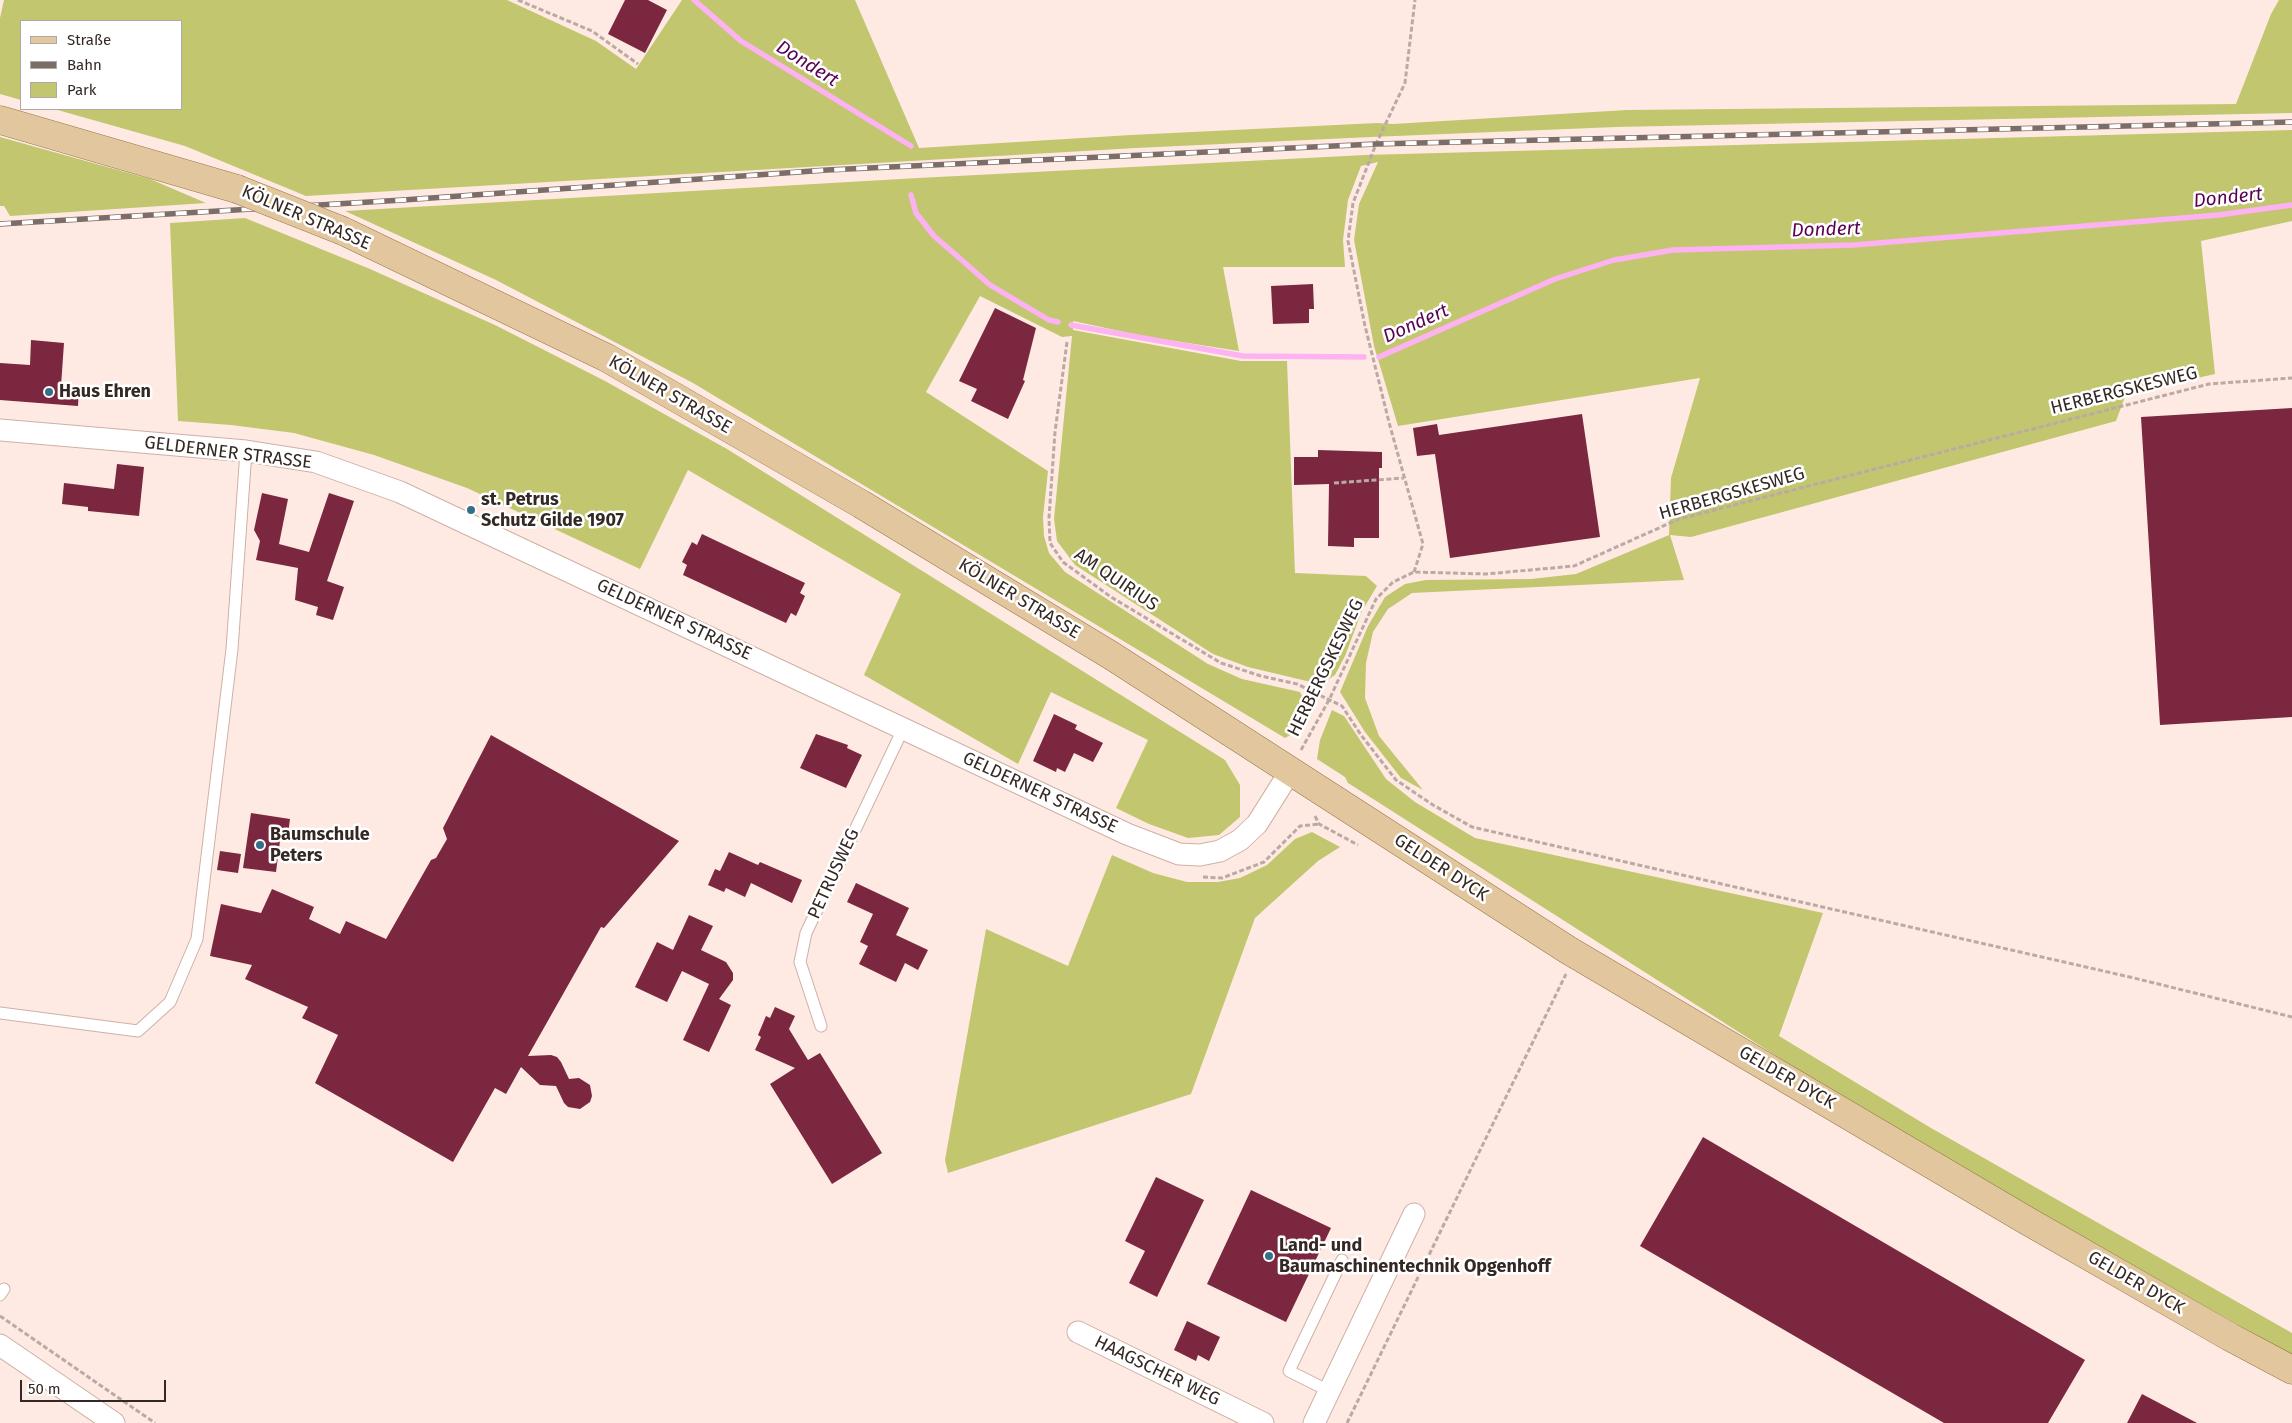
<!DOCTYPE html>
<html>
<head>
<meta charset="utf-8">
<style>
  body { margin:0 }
  #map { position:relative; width:2292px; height:1423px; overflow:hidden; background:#feeae3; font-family:"Fira Sans",sans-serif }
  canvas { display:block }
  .legend { position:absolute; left:20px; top:20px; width:162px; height:90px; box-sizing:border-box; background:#fff; border:1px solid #aea9a7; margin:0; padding:6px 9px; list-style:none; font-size:15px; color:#342824 }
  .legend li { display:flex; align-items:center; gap:10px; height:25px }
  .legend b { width:25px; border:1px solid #aea9a7 }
  .scale { position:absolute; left:20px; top:1380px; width:146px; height:22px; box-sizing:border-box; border:2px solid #342824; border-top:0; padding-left:6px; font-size:15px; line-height:18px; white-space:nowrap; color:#342824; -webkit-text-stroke:4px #fff; paint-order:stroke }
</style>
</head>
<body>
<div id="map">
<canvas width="2292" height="1423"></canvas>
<ul class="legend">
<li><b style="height:6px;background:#e2c79e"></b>Straße</li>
<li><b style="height:6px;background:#7c6d68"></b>Bahn</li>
<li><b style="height:14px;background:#c2c66f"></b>Park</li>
</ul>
<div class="scale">50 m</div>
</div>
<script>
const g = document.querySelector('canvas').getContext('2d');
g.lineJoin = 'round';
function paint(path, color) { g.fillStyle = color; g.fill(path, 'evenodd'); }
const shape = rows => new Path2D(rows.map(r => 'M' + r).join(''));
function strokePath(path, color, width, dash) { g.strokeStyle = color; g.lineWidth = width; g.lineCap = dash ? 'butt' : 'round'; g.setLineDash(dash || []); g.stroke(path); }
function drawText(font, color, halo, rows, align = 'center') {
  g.font = font + ' "Fira Sans",sans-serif'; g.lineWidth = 5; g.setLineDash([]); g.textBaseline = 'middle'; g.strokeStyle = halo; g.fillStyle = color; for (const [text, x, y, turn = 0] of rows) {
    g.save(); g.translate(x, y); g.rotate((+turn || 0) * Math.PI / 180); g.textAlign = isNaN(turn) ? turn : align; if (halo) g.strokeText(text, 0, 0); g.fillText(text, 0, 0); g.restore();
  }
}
paint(shape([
  [4,0,507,0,596,41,636,69,682,0,855,0,919,148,1131,135,1377,123,1393,124,1627,110,2236,104,2271,14,2279,0,2292,0,2292,113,1616,127,1371,137,1136,148,306,196,185,146,54,109,181,109,181,21,21,21,21,100,0,94,0,18],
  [2292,130,2292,221,2201,241,2215,374,2126,394,2116,421,1691,537,1670,535,1684,580,1412,593,1388,609,1373,632,1366,663,1365,698,1379,736,1423,790,1401,778,1365,732,1340,692,1368,626,1385,597,1405,584,1426,580,1531,579,1576,574,1669,535,1671,478,1700,378,1398,426,1374,346,1354,240,1359,204,1378,162,1361,166,1348,200,1343,240,1345,267,1223,267,1239,351,1143,336,1073,321,1073,330,1241,361,1287,361,1295,573,1366,576,1377,586,1362,611,1345,656,1335,675,1324,682,1315,683,1248,667,1213,654,1075,565,1057,541,1054,519,1072,336,1062,337,980,296,926,392,1048,471,1043,517,1044,536,1049,553,1065,572,1208,664,1242,679,1300,692,1310,711,1301,729,1285,738,693,383,496,280,345,211,918,178,1365,155],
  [0,137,150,179,206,203,10,216,4,206,0,206],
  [245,218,370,269,495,325,605,381,727,449,1225,760,1240,785,1240,817,1219,835,1188,838,1149,824,1116,808,1148,740,1051,692,1018,764,864,675,901,594,688,470,640,569,467,488,374,455,294,433,231,425,178,421,170,223],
  [1332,710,1344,716,1386,779,1415,802,1475,838,1823,913,1779,1036,1931,1128,2292,1333,2292,1355,2039,1213,1803,1073,1348,783,1345,777,1317,759,1320,740],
  [1312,832,1340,847,1318,861,1255,918,1191,1094,948,1173,945,1160,986,929,1068,966,1112,855,1153,873,1187,882,1218,882,1240,878,1267,865,1295,839]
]), '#c2c66f');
strokePath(shape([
  [694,0,741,41,911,146],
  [911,195,916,213,934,236,956,255,990,285,1049,320,1058,322],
  [1071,325,1243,356,1364,357],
  [1379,357,1555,279,1614,260,1673,250,1854,245,2218,215,2292,205]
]), '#fdb2f1', 5.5);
paint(shape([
  [625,0,648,0,667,10,645,53,608,34],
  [1313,284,1314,309,1309,309,1309,323,1273,324,1271,286],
  [995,308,1036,328,1023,380,1025,381,1008,419,971,401,977,389,959,381],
  [31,340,64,343,61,386,79,387,78,406,0,400,0,363,30,365],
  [2292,408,2292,717,2160,725,2141,417],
  [1582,414,1600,537,1450,558,1435,454,1417,456,1413,428,1437,424,1439,435],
  [1318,450,1382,452,1382,468,1379,468,1379,538,1354,538,1354,547,1328,546,1329,484,1294,485,1294,457,1318,457],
  [117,464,144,467,139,516,88,511,88,507,62,504,64,483,114,489],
  [262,493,288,499,279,544,309,552,329,493,354,501,327,581,344,587,333,620,316,615,318,607,295,600,298,568,256,560,260,541,254,530],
  [702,534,805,583,800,593,805,596,796,616,791,613,786,623,683,575,687,565,682,562,692,542,697,545],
  [1054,714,1077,725,1075,729,1103,743,1093,762,1074,753,1065,772,1057,768,1056,772,1033,761],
  [816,734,848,745,847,748,862,755,846,788,800,768],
  [491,735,679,841,604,928,601,927,528,1056,551,1055,557,1057,561,1062,569,1079,579,1078,590,1085,592,1096,590,1102,580,1109,568,1107,564,1103,556,1086,540,1085,521,1067,506,1094,495,1088,453,1162,315,1083,338,1035,302,1018,308,1007,245,979,252,965,210,956,221,904,261,913,272,889,314,907,309,919,340,934,346,921,386,939,431,860,436,858,447,839,443,828],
  [251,813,290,819,288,834,281,833,276,872,243,868],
  [220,851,241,854,238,873,217,870],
  [729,852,758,865,760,862,802,880,792,903,751,883,745,897,726,888,724,892,708,885,715,869,720,871],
  [856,883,909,908,896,935,928,950,918,970,905,963,896,982,859,964,868,946,860,942,873,914,847,902],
  [689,915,713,926,701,950,726,962,733,973,733,980,719,999,731,1005,709,1052,683,1040,709,984,682,971,667,1002,635,987,657,942,673,950],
  [775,1007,795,1016,789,1029,808,1060,820,1053,882,1153,832,1184,770,1084,795,1068,755,1050,761,1037,758,1035,766,1016,770,1018],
  [1703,1137,2085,1360,2048,1423,1944,1423,1640,1246],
  [1156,1177,1204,1200,1157,1297,1129,1283,1145,1251,1125,1241],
  [1251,1190,1331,1228,1286,1322,1207,1284],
  [1187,1321,1220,1337,1209,1361,1198,1355,1196,1361,1174,1350],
  [2142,1394,2197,1423,2127,1423]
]), '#7b273f');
const service = shape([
  [0,1013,138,1031,170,1002,197,939,232,649,246,451],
  [821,1026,800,962,806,933,903,729],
  [0,1295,4,1289],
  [1329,1391,1289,1371,1342,1260]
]);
const minor = shape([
  [0,430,246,451,316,462,400,492,1127,834,1179,854,1200,855,1220,851,1240,840,1257,824,1291,770],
  [1078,1332,1263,1423],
  [0,1345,114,1423],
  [1314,1423,1414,1214]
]);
const primary = shape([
  [0,120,237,189],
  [343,231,607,358,861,504,1112,656,1568,950,2024,1219,2230,1337,2292,1370]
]);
strokePath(service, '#cfb0a5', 13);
strokePath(minor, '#cfb0a5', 23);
strokePath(primary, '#987749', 29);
strokePath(shape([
  [518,0,592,31,638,64],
  [1067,342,1055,432,1049,518,1050,543,1063,562,1111,597,1221,663,1261,676,1297,684,1342,706,1361,735,1396,780,1433,805,1472,827,2134,978,2292,1017],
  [1334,483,1404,478],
  [1414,572,1423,544,1390,426,1365,326,1348,241,1353,203,1376,144,1405,83,1415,0],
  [1301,750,1329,700,1376,599,1393,582,1414,572,1486,574,1574,566,1679,519,2209,384,2292,378],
  [1315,816,1319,824,1358,845],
  [1203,877,1222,878,1264,862,1300,826,1319,824],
  [0,1316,155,1423],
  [1347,1423,1566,974]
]), '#bbaaa4', 3, [5, 2.5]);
strokePath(service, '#fff', 11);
strokePath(minor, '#fff', 21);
strokePath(primary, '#e2c79e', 28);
const rail = shape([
  [0,224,403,200,827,170,1376,144,2292,122]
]);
strokePath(rail, '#7c6d68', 5.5);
strokePath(rail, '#fff', 4, [11]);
const primaryBridge = shape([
  [237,189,343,231]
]);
strokePath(primaryBridge, '#987749', 29, []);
strokePath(primaryBridge, '#e2c79e', 28);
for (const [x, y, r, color] of [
  [49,392,5,"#346e87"],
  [471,510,5,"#346e87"],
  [260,845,5,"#346e87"],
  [1269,1256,5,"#346e87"]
]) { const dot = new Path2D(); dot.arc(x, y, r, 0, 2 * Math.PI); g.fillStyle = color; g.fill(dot); strokePath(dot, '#fff', 2); }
drawText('18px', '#342824', '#fff', [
  ["KÖLNER STRASSE",306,218,23],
  ["HERBERGSKESWEG",2124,391,-14],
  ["KÖLNER STRASSE",670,395,30],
  ["GELDERNER STRASSE",228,453,7],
  ["HERBERGSKESWEG",1732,494,-16],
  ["AM QUIRIUS",1116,580,34],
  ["KÖLNER STRASSE",1019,599,31],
  ["GELDERNER STRASSE",674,620,25],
  ["HERBERGSKESWEG",1326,668,-64],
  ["GELDERNER STRASSE",1040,793,25],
  ["GELDER DYCK",1441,868,33],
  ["PETRUSWEG",834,874,-65],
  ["GELDER DYCK",1787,1078,30],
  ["GELDER DYCK",2136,1283,30],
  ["HAAGSCHER WEG",1157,1371,26]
]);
drawText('bold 18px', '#342824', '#fff', [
  ["Haus Ehren",59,392],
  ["st. Petrus",481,500],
  ["Schutz Gilde 1907",481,521],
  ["Baumschule",270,835],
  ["Peters",270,856],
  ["Land- und",1279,1246],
  ["Baumaschinentechnik Opgenhoff",1279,1267]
], 'left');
drawText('italic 19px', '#5a0053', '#fff', [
  ["Dondert",807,64,32],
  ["Dondert",2228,198,-6],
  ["Dondert",1826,230,-2],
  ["Dondert",1416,324,-24]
]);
</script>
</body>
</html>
